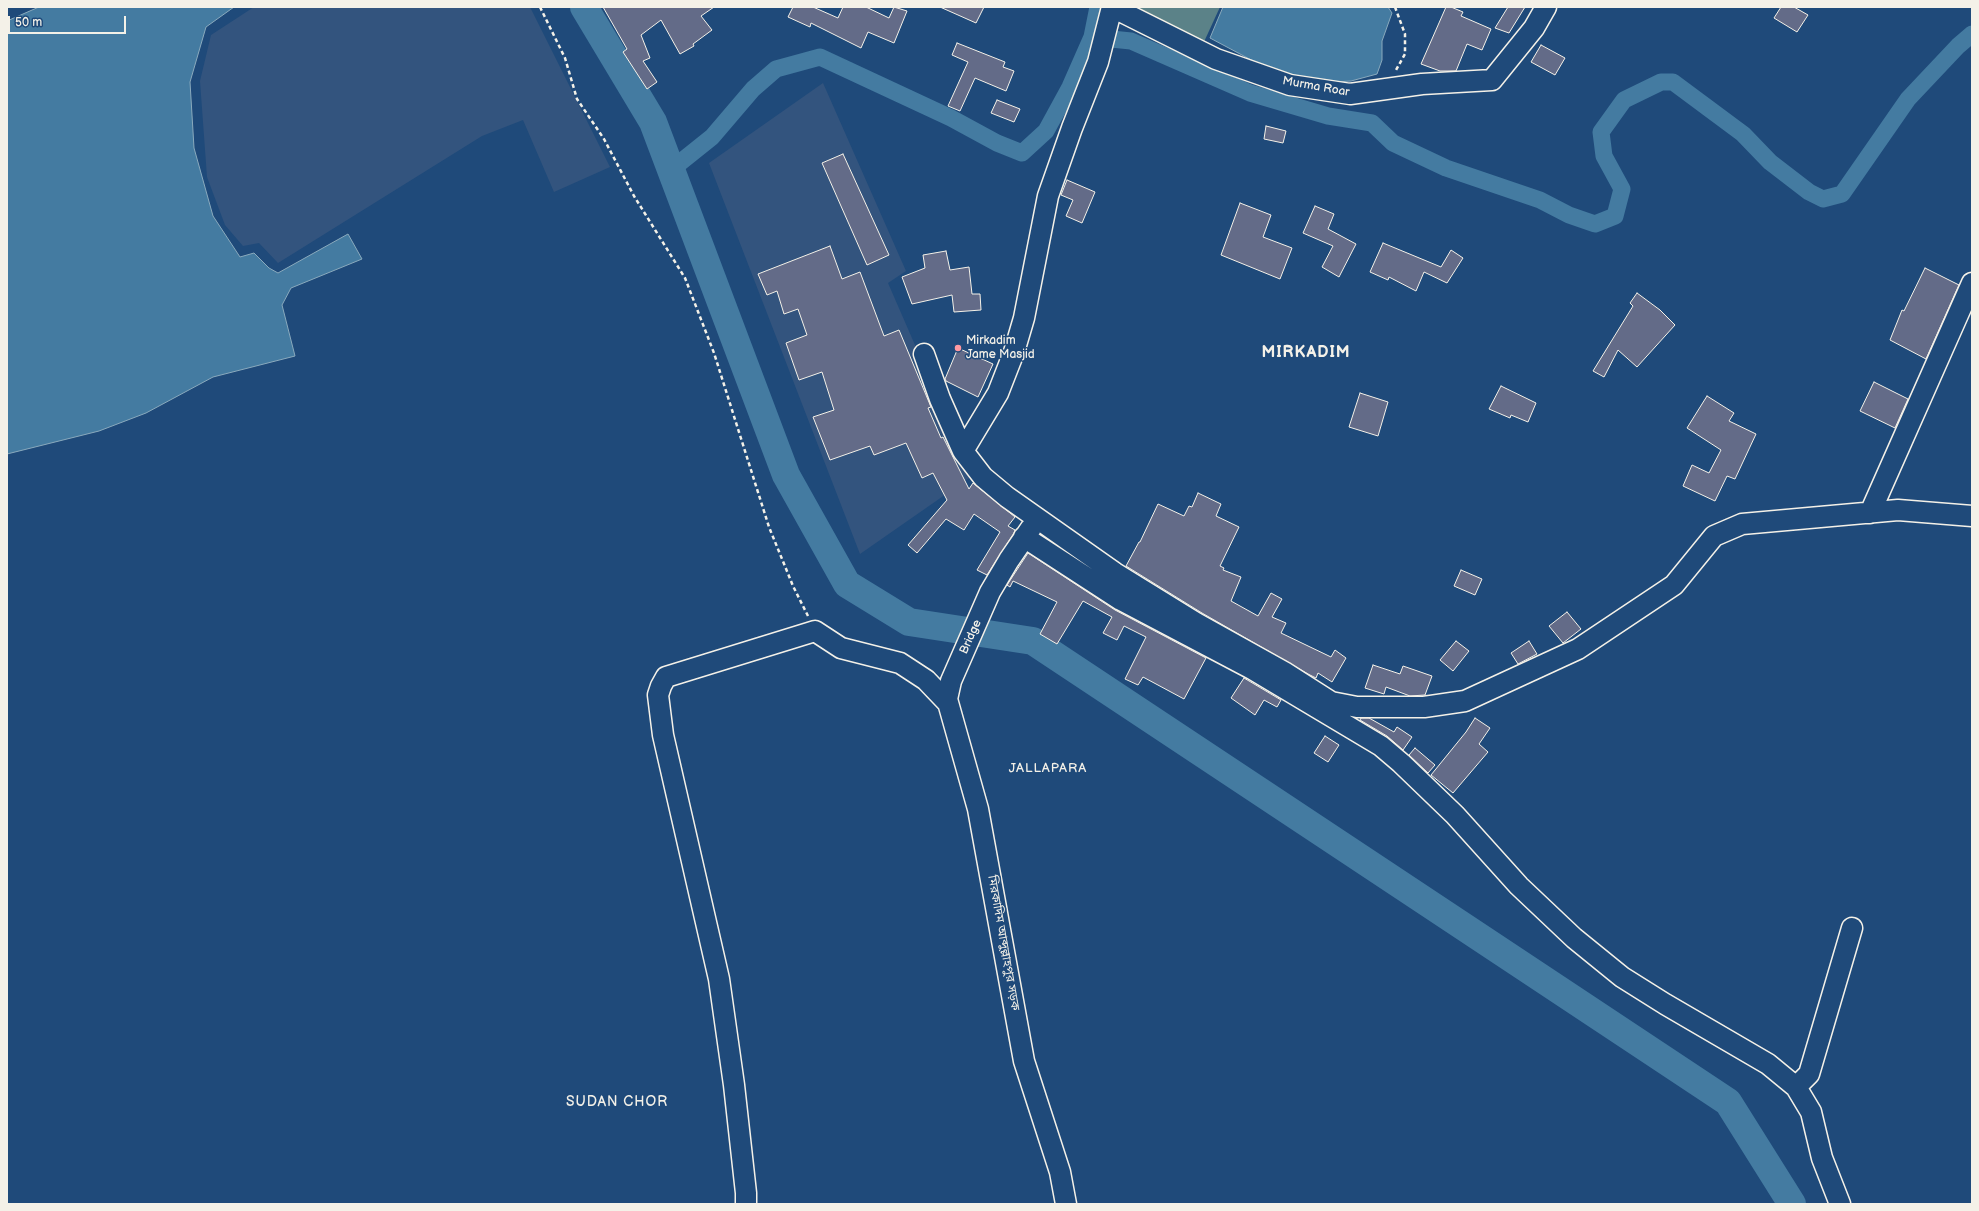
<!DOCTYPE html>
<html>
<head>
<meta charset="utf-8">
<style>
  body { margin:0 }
  #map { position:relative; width:1979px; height:1211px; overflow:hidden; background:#1f4a7a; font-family:"Balsamiq Sans",sans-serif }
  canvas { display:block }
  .frame { position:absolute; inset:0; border:8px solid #f4f1e8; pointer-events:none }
  .scale { position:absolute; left:8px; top:16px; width:118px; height:18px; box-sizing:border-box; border:2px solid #f4f1e8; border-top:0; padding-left:5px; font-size:12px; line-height:14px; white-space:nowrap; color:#f4f1e8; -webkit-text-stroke:3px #1f4a7a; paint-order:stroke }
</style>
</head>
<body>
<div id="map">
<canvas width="1979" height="1211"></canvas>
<div class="frame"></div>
<div class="scale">50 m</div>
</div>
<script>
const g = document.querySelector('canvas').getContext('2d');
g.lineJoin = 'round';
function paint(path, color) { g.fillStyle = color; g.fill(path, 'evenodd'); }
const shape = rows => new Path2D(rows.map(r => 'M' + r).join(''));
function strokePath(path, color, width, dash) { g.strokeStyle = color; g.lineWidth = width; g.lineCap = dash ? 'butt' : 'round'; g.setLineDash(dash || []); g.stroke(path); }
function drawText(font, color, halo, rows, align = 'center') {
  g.font = font + ' "Balsamiq Sans","Noto Sans Bengali",sans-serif'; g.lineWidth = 3; g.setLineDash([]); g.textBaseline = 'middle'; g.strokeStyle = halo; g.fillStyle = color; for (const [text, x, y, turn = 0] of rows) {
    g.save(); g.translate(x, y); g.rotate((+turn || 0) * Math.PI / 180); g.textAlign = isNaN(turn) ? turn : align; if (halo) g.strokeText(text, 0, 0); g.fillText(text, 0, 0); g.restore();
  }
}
paint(shape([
  [254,7,530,7,610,167,554,192,523,120,482,136,278,263,259,243,243,246,225,225,207,177,200,81,211,35],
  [823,83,906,271,888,283,972,476,860,554,709,163]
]), '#33547e');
paint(shape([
  [1130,7,1220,7,1203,44]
]), '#5b8288');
const water = shape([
  [39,7,234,7,206,27,190,82,194,148,213,216,240,257,254,253,269,268,278,273,348,234,362,259,291,288,282,305,295,356,213,377,146,413,99,431,7,454,7,21,39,7],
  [1223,7,1388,7,1392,13,1382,41,1382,60,1377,74,1351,81,1321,83,1292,77,1257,63,1210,38,1223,7]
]);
paint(water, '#447ba1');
strokePath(water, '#8aaabd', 1);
strokePath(shape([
  [1092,37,1098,7],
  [672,169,712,137,753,89,776,69,820,57,951,118,997,143,1022,153,1046,131,1070,87,1092,37,1131,41,1250,93,1328,116,1372,123,1393,143,1446,168,1540,200,1569,215,1595,224,1615,216,1622,189,1604,156,1601,132,1624,100,1661,82,1673,82,1743,134,1770,162,1809,192,1823,199,1842,194,1908,99,1958,46,1972,34]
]), '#447ba1', 17);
strokePath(shape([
  [584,7,653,122,786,475,847,584,909,622,1033,641,1728,1102,1792,1204]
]), '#447ba1', 28);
const building = shape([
  [603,7,714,7,701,16,712,30,693,44,694,46,680,54,661,20,641,35,650,58,643,61,657,82,647,89,623,52,627,49,603,7],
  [793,7,813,7,838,18,843,7,866,7,889,18,894,7,907,11,894,43,868,32,861,48,811,23,810,27,788,17,793,7],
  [940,7,984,7,976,23,940,7],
  [1446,7,1451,7,1463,12,1461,16,1491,29,1482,50,1467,44,1456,71,1440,71,1421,64,1446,7],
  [1508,7,1525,7,1509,33,1495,28,1508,7],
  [1781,7,1794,7,1808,15,1797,32,1774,18,1781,7],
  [957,43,1005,62,1003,67,1014,71,1006,91,975,78,960,111,948,106,968,62,952,55,957,43],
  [1541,45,1565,58,1555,75,1531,62,1541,45],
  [997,100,1020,109,1014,122,991,113,997,100],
  [1266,126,1286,131,1283,143,1264,139,1266,126],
  [843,154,889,255,867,265,822,163,843,154],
  [1067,180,1095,192,1082,223,1066,216,1073,200,1061,195,1067,180],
  [1240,203,1271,215,1263,237,1292,248,1280,279,1221,255,1240,203],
  [1315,206,1334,214,1328,229,1356,244,1339,277,1322,267,1333,246,1303,233,1315,206],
  [1383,243,1441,267,1451,250,1463,258,1447,283,1424,272,1416,291,1389,277,1388,280,1370,272,1383,243],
  [830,246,842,279,860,272,884,336,899,330,931,407,928,408,941,438,943,437,969,489,973,483,1015,517,1008,526,1015,530,1014,533,987,575,977,570,1000,532,974,514,964,530,946,519,917,553,908,545,947,500,933,473,922,478,906,443,874,455,870,446,830,460,813,417,834,410,822,372,799,380,786,343,807,335,798,309,784,314,777,291,767,295,758,274,830,246],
  [946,251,950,270,969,267,972,294,980,294,981,310,954,312,952,295,912,304,902,277,925,268,923,255,946,251],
  [1925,268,1959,285,1926,359,1890,340,1902,310,1904,311,1925,268],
  [1637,293,1660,310,1675,325,1637,367,1618,350,1604,377,1593,371,1633,306,1630,303,1637,293],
  [958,348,993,364,978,397,946,381,945,379,958,348],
  [1874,382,1908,399,1895,428,1860,411,1874,382],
  [1501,386,1536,403,1528,422,1511,415,1510,418,1489,409,1501,386],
  [1360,393,1388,402,1378,436,1349,427,1360,393],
  [1707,396,1734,413,1729,421,1756,434,1735,479,1727,476,1715,501,1683,486,1692,465,1709,473,1721,450,1687,428,1707,396],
  [1198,493,1221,504,1216,516,1239,527,1220,566,1224,568,1223,570,1241,577,1231,601,1258,616,1271,593,1282,599,1272,617,1286,623,1281,633,1331,657,1335,650,1346,658,1332,682,1318,673,1316,678,1308,674,1202,613,1126,566,1139,542,1140,542,1158,504,1184,516,1189,506,1192,507,1198,493],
  [1028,553,1115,610,1206,658,1184,699,1143,677,1138,685,1125,679,1146,637,1124,626,1117,640,1103,633,1112,617,1083,601,1057,644,1040,634,1057,602,1013,581,1010,587,1007,585,1028,553],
  [1461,570,1482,579,1475,595,1454,586,1461,570],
  [1567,612,1581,629,1563,643,1549,626,1567,612],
  [1456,641,1469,651,1453,671,1440,660,1456,641],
  [1529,641,1537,654,1518,664,1511,653,1529,641],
  [1373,665,1400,674,1403,666,1432,676,1425,695,1410,696,1386,687,1384,694,1365,688,1373,665],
  [1244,678,1281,700,1277,707,1264,700,1255,715,1231,698,1244,678],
  [1361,718,1369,718,1394,732,1397,727,1412,737,1403,750,1387,736,1360,720,1361,718],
  [1475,718,1490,728,1479,744,1488,752,1453,793,1431,775,1466,732,1475,718],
  [1325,736,1339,745,1328,762,1314,753,1325,736],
  [1415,748,1435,765,1428,773,1409,755,1415,748]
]);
paint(building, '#636b88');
strokePath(building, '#f4f1e8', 1);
const minor = shape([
  [1112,7,1098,62,1072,128,1048,196,1024,318,1014,352,998,393,963,451,983,477,1007,497,1115,573,1196,623,1284,672,1331,702,1357,707,1424,707,1465,701,1578,649,1674,585,1714,536,1742,524,1898,510,1972,516],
  [1112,7,1216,59,1290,85,1350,94,1422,84,1492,80,1534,28,1546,7],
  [924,354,940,399,963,451],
  [1870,513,1972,283],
  [1031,528,1009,560,990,592,951,681,947,699,978,809,1024,1061,1060,1172,1066,1204],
  [1024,537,1121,600,1252,669,1381,746,1401,763,1455,815,1519,886,1574,938,1622,977,1665,1004,1768,1064,1796,1087,1811,1112,1822,1158,1840,1204],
  [1796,1087,1809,1074,1852,928],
  [746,1204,746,1193,734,1085,719,979,663,735,658,695,661,686,666,677,815,631,841,648,900,663,926,680,947,702]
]);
strokePath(minor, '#f4f1e8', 23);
strokePath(shape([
  [540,7,565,58,577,99,604,139,634,196,685,278,714,353,769,527,793,586,808,616],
  [1395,7,1405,34,1405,54,1396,70]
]), '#f4f1e8', 2.5, [4, 3]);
strokePath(minor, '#1f4a7a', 20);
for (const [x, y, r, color] of [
  [958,348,4,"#ff9aa2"]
]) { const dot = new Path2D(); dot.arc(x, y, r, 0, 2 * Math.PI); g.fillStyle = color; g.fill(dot); strokePath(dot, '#1f4a7a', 1.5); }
drawText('12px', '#f4f1e8', '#1f4a7a', [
  ["Murma Roar",1316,87,10],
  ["Bridge",971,637,-66],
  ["মিরকাদিম আব্দুল্লাহপুর সড়ক",1003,943,80]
]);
drawText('12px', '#f4f1e8', '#1f4a7a', [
  ["Mirkadim",966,341],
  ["Jame Masjid",966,355]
], 'left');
g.letterSpacing = '1px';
drawText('13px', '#f4f1e8', '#1f4a7a', [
  ["JALLAPARA",1048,769]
]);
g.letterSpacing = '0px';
g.letterSpacing = '1px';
drawText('14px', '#f4f1e8', '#1f4a7a', [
  ["SUDAN CHOR",617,1102]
]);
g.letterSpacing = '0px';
g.letterSpacing = '1px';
drawText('bold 16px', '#f4f1e8', '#1f4a7a', [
  ["MIRKADIM",1306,353]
]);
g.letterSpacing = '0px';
</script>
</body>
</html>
